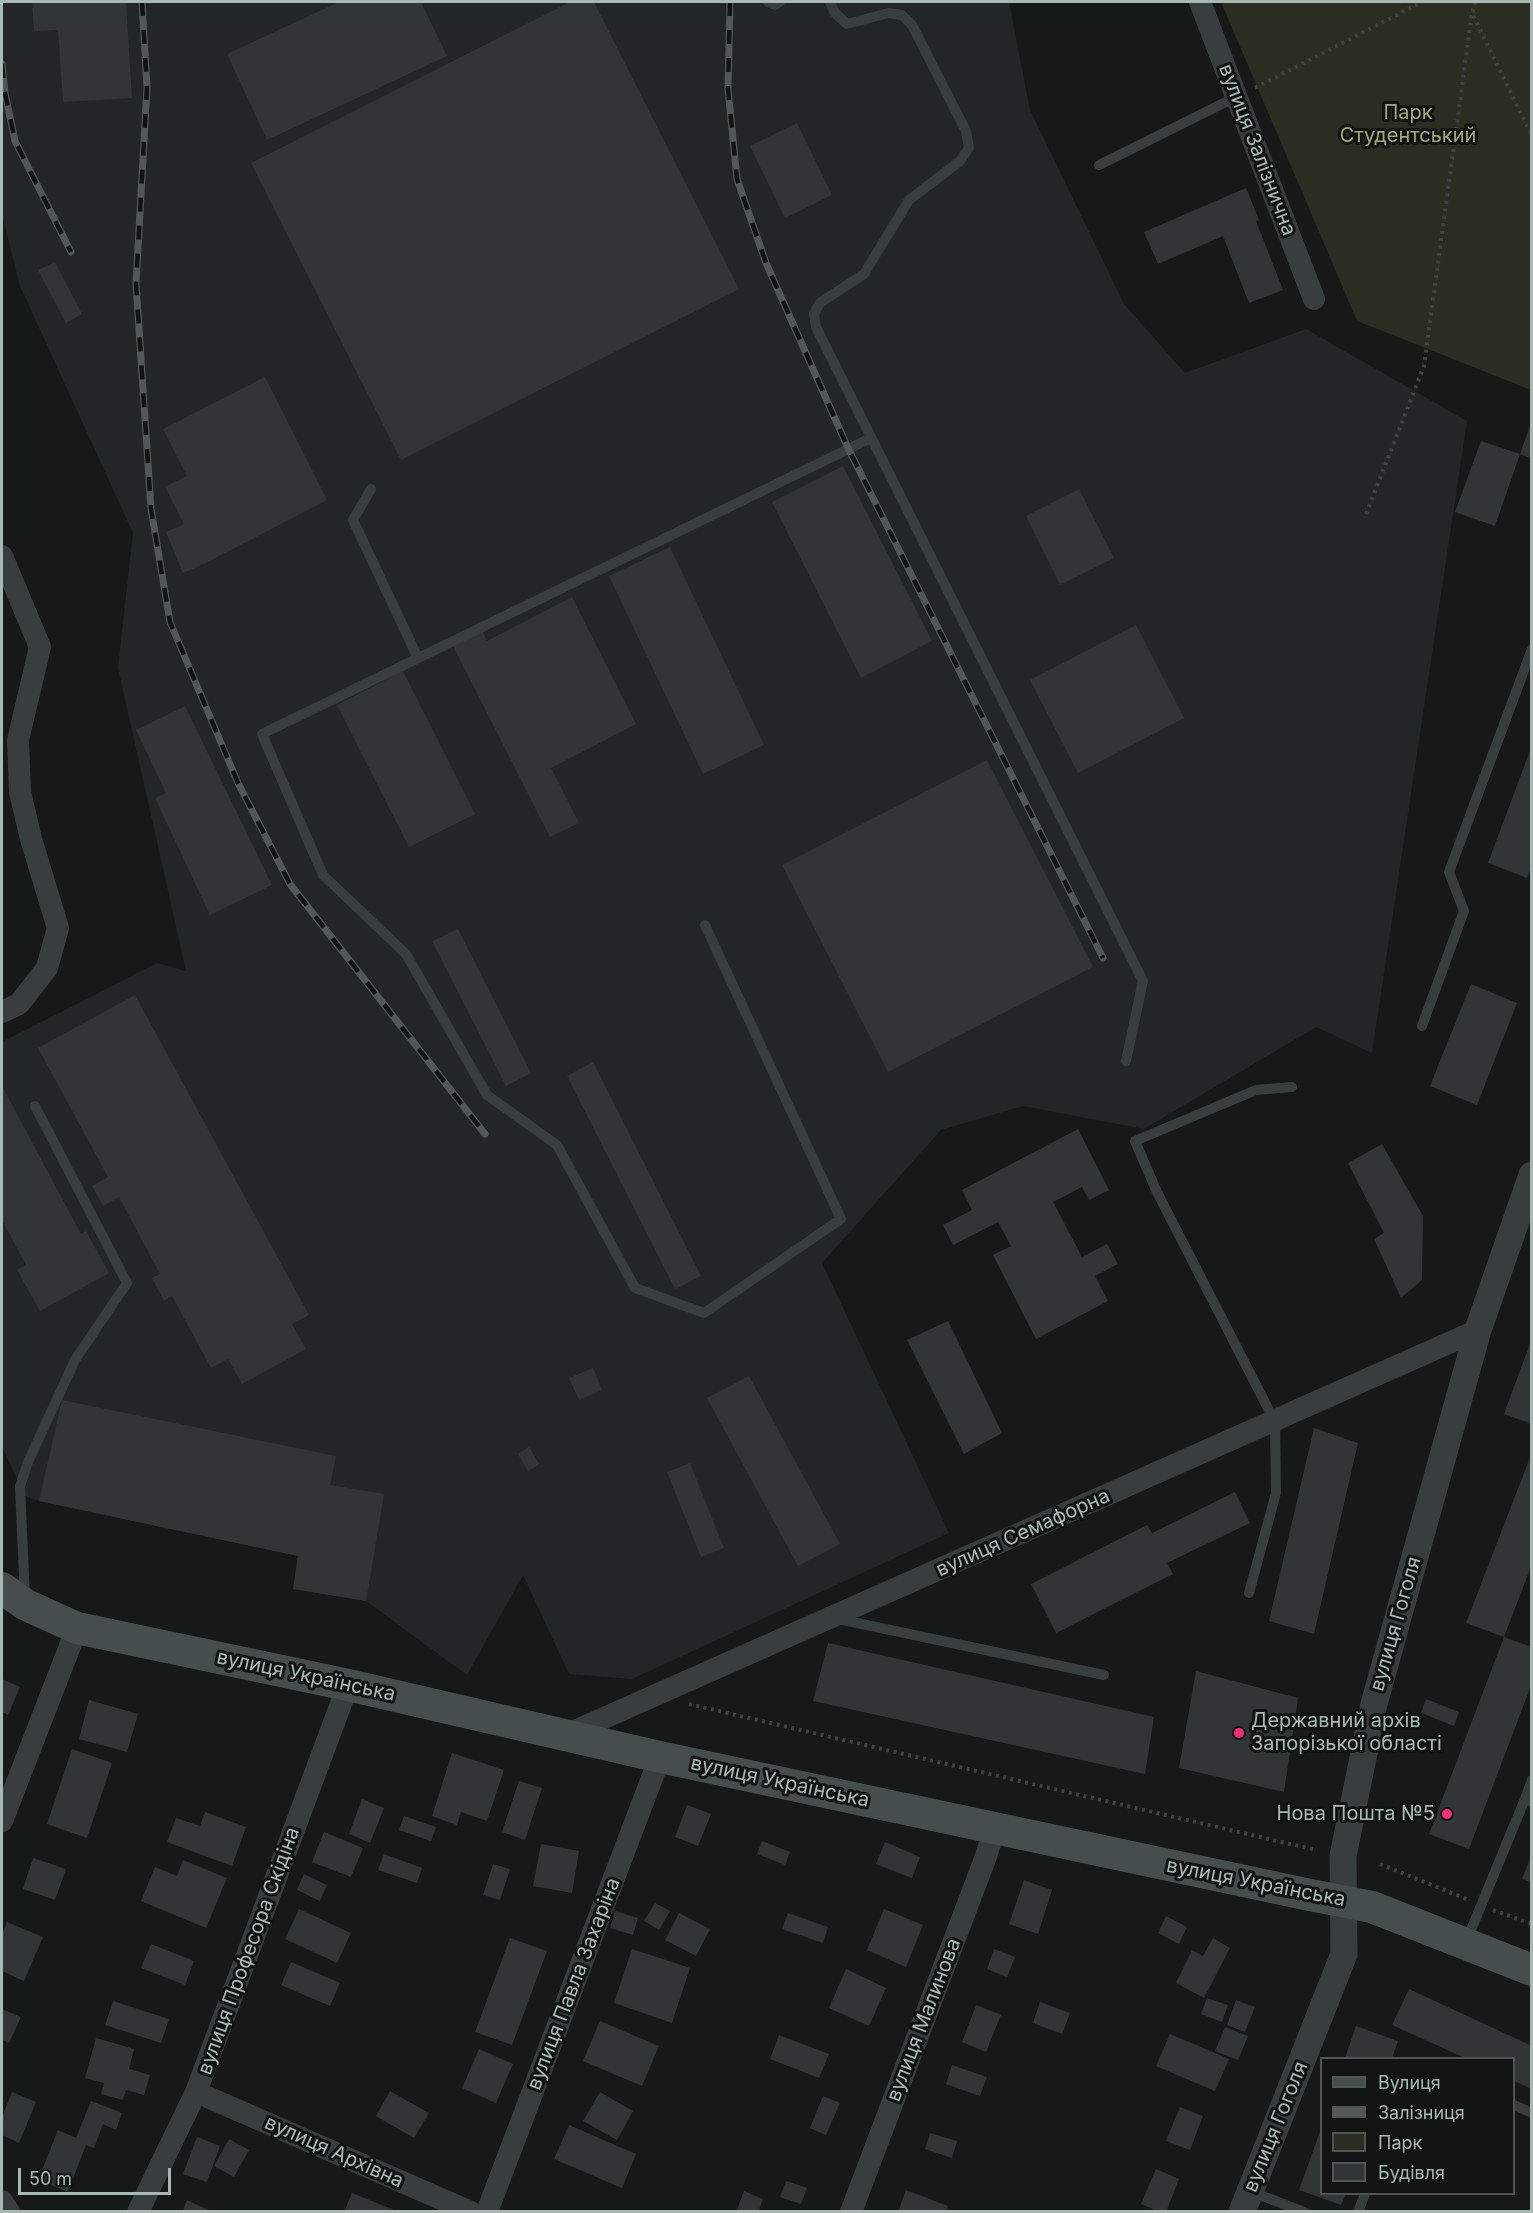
<!DOCTYPE html>
<html>
<head>
<meta charset="utf-8">
<style>
  body { margin:0 }
  #map { position:relative; width:1533px; height:2213px; overflow:hidden; background:#171919; font-family:Inter,sans-serif }
  canvas { display:block }
  .frame { position:absolute; inset:0; border:3px solid #a8b9b3; pointer-events:none }
  .legend { position:absolute; left:1320px; top:2057px; width:195px; height:138px; box-sizing:border-box; background:#121414; border:2px solid #4e5654; margin:0; padding:8px 10px; list-style:none; font-size:18px; color:#a8b9b3 }
  .legend li { display:flex; align-items:center; gap:12px; height:30px }
  .legend b { width:30px; border:2px solid #4e5654 }
  .scale { position:absolute; left:18px; top:2168px; width:153px; height:27px; box-sizing:border-box; border:3px solid #a8b9b3; border-top:0; padding-left:8px; font-size:18px; line-height:21px; white-space:nowrap; color:#a8b9b3; -webkit-text-stroke:4px #121414; paint-order:stroke }
</style>
</head>
<body>
<div id="map">
<canvas width="1533" height="2213"></canvas>
<div class="frame"></div>
<ul class="legend">
<li><b style="height:8px;background:#454e4c"></b>Вулиця</li>
<li><b style="height:8px;background:#505957"></b>Залізниця</li>
<li><b style="height:16px;background:#2b2c22"></b>Парк</li>
<li><b style="height:16px;background:#323535"></b>Будівля</li>
</ul>
<div class="scale">50 m</div>
</div>
<script>
const g = document.querySelector('canvas').getContext('2d');
g.lineJoin = 'round';
function paint(path, color) { g.fillStyle = color; g.fill(path, 'evenodd'); }
const shape = rows => new Path2D(rows.map(r => 'M' + r).join(''));
function strokePath(path, color, width, dash) { g.strokeStyle = color; g.lineWidth = width; g.lineCap = dash ? 'butt' : 'round'; g.setLineDash(dash || []); g.stroke(path); }
function drawText(font, color, halo, rows, align = 'center') {
  g.font = font + ' Inter,sans-serif'; g.lineWidth = 6; g.setLineDash([]); g.textBaseline = 'middle'; g.strokeStyle = halo; g.fillStyle = color; for (const [text, x, y, turn = 0] of rows) {
    g.save(); g.translate(x, y); g.rotate((+turn || 0) * Math.PI / 180); g.textAlign = isNaN(turn) ? turn : align; if (halo) g.strokeText(text, 0, 0); g.fillText(text, 0, 0); g.restore();
  }
}
paint(shape([
  [2,2,1009,2,1030,110,1124,304,1185,373,1306,329,1467,421,1372,1053,1316,1027,1144,1129,1023,1106,941,1130,822,1263,949,1533,632,1679,569,1674,523,1575,467,1675,366,1601,293,1589,298,1556,39,1501,25,1496,2,1447,2,1042,157,963,186,971,118,668,133,533,20,286,2,215]
]), '#232626');
paint(shape([
  [1221,2,1531,2,1531,390,1357,321]
]), '#2b2c22');
paint(shape([
  [32,2,126,2,132,98,63,102,58,30,34,31],
  [339,2,421,2,447,56,267,140,227,54],
  [570,2,594,2,739,289,401,460,251,163],
  [797,123,832,195,785,218,750,146],
  [1246,188,1259,220,1256,221,1283,290,1249,303,1223,236,1158,264,1144,232],
  [55,262,82,314,66,323,38,270],
  [265,377,327,500,204,564,183,573,166,532,184,524,165,487,187,476,163,429],
  [1531,423,1532,423,1532,459,1520,454],
  [1481,441,1520,454,1495,526,1455,512],
  [843,466,932,641,861,678,772,502],
  [1079,489,1114,558,1060,585,1026,516],
  [670,547,764,745,703,774,609,576],
  [572,597,636,724,551,768,579,823,550,837,453,646,482,631,487,641],
  [1136,625,1184,718,1078,773,1030,680],
  [403,671,475,814,409,847,337,705],
  [185,706,272,885,210,915,155,798,166,793,136,730],
  [1531,748,1532,865,1527,878,1488,863],
  [987,760,1093,967,888,1072,782,865],
  [458,929,531,1073,506,1086,432,941],
  [1471,984,1517,1003,1477,1105,1430,1086],
  [135,995,309,1315,292,1324,306,1349,242,1384,228,1359,211,1368,172,1296,164,1301,152,1278,160,1274,119,1197,103,1206,92,1186,108,1177,38,1048],
  [593,1062,701,1276,675,1289,567,1076],
  [2,1086,81,1234,86,1231,109,1273,40,1311,17,1270,26,1265,2,1220],
  [1078,1129,1109,1190,1089,1200,1082,1187,1053,1202,1082,1257,1107,1244,1118,1264,1095,1276,1108,1301,1036,1339,993,1255,1011,1246,998,1222,953,1245,943,1225,972,1210,962,1190],
  [1382,1144,1423,1216,1422,1280,1401,1298,1374,1239,1384,1233,1348,1163],
  [948,1321,1002,1433,964,1454,907,1340],
  [1532,1338,1532,1424,1504,1414],
  [593,1368,602,1390,579,1400,569,1378],
  [749,1376,840,1544,798,1566,707,1398],
  [62,1400,336,1456,330,1485,384,1494,366,1601,293,1589,298,1556,39,1501],
  [1314,1428,1358,1443,1314,1634,1269,1621],
  [529,1447,539,1464,528,1471,518,1454],
  [1531,1455,1532,1564,1504,1637,1466,1623],
  [690,1463,724,1548,701,1557,667,1472],
  [1235,1492,1250,1523,1167,1563,1173,1574,1056,1633,1031,1584,1147,1525,1152,1533],
  [1504,1637,1532,1647,1532,1683,1469,1849,1429,1834],
  [828,1643,1154,1717,1145,1774,813,1701],
  [1196,1671,1298,1698,1284,1792,1179,1768],
  [2,1679,20,1687,8,1715,2,1712],
  [1426,1699,1459,1712,1454,1726,1421,1713],
  [89,1700,138,1714,127,1752,79,1739],
  [72,1749,112,1763,87,1838,47,1824],
  [452,1753,504,1770,487,1821,461,1812,457,1825,432,1816],
  [519,1781,542,1788,525,1840,502,1832],
  [362,1799,384,1808,370,1843,349,1834],
  [687,1805,711,1814,698,1846,675,1837],
  [205,1812,246,1827,232,1866,167,1842,176,1818,200,1826],
  [404,1816,436,1827,431,1841,399,1830],
  [324,1832,363,1848,351,1877,312,1862],
  [762,1841,790,1852,785,1865,757,1854],
  [885,1842,920,1857,912,1878,876,1864],
  [541,1844,579,1851,572,1893,533,1886],
  [384,1854,422,1868,417,1883,378,1870],
  [1532,1854,1532,1883,1522,1879],
  [33,1858,66,1869,55,1900,23,1889],
  [183,1860,227,1878,206,1928,141,1901,155,1867,177,1876],
  [493,1864,510,1869,500,1900,483,1895],
  [304,1874,327,1885,320,1901,297,1890],
  [1024,1880,1052,1890,1038,1934,1009,1924],
  [655,1903,670,1911,659,1930,644,1921],
  [299,1909,351,1933,337,1963,285,1939],
  [884,1909,923,1925,906,1967,867,1950],
  [615,1911,638,1918,633,1935,610,1928],
  [679,1913,710,1929,696,1956,665,1940],
  [788,1913,828,1927,823,1943,782,1929],
  [1166,1916,1187,1927,1179,1944,1158,1933],
  [7,1922,43,1937,24,1981,2,1971,2,1935],
  [510,1938,547,1951,512,2045,475,2032],
  [1213,1938,1230,1948,1204,1998,1176,1983,1192,1950,1203,1956],
  [151,1944,194,1961,185,1985,141,1968],
  [632,1949,690,1968,672,2023,614,2003],
  [994,1949,1015,1957,1007,1977,987,1969],
  [291,1962,340,1983,330,2006,281,1985],
  [846,1969,886,1988,869,2026,829,2008],
  [1409,1989,1532,2046,1532,2089,1514,2081,1514,2058,1465,2058,1392,2025],
  [1207,1998,1228,2005,1222,2022,1201,2014],
  [1236,2000,1255,2007,1245,2032,1227,2025],
  [113,2001,169,2019,161,2043,105,2025],
  [1040,2002,1070,2013,1062,2034,1033,2023],
  [976,2005,1001,2015,986,2052,962,2042],
  [2,2009,21,2017,9,2043,2,2040],
  [600,2021,659,2046,642,2086,583,2061],
  [1356,2026,1398,2041,1392,2058,1345,2058],
  [1225,2027,1248,2036,1238,2060,1215,2051],
  [1170,2034,1229,2059,1215,2091,1156,2066],
  [779,2035,829,2054,819,2078,770,2059],
  [96,2038,134,2049,129,2069,150,2075,144,2095,126,2090,123,2100,101,2094,104,2083,85,2078],
  [479,2049,513,2064,496,2103,462,2088],
  [952,2065,987,2077,980,2096,946,2084],
  [390,2091,429,2113,414,2138,376,2116],
  [12,2092,36,2102,19,2143,2,2135,2,2117],
  [600,2092,633,2111,617,2140,583,2121],
  [823,2096,840,2103,826,2135,810,2128],
  [91,2101,122,2113,116,2130,103,2124,94,2148,86,2145,68,2192,38,2180,58,2130,76,2138],
  [1180,2107,1203,2116,1190,2150,1166,2141],
  [569,2125,636,2154,622,2188,554,2159],
  [1322,2126,1322,2194,1346,2194,1341,2205,1299,2190],
  [930,2133,957,2141,952,2158,925,2149],
  [197,2137,220,2146,207,2182,183,2174],
  [229,2139,249,2150,234,2177,214,2166],
  [1156,2169,1179,2179,1166,2212,1160,2212,1141,2204],
  [786,2181,807,2188,801,2204,780,2197],
  [906,2190,948,2206,946,2212,898,2212],
  [744,2191,763,2199,758,2212,736,2212],
  [352,2193,397,2211,397,2212,344,2212],
  [187,2200,213,2212,182,2212]
]), '#323535');
strokePath(shape([
  [1476,2,1472,13,1532,136],
  [1255,88,1422,2],
  [1366,514,1424,366,1472,13],
  [689,1704,1316,1850],
  [1380,1864,1469,1900],
  [1493,1910,1532,1924]
]), '#3d4543', 4, [3, 4.5]);
strokePath(shape([
  [768,2,775,5,780,2],
  [830,2,835,13,847,24,888,13,902,15,912,25,966,131,969,148,960,161,909,200,864,274,820,303,814,314,816,327,1143,981,1126,1061],
  [1099,165,1236,97],
  [371,489,353,520,418,658],
  [705,925,841,1219,704,1313,635,1288,557,1145,487,1095,406,954,323,875,262,734,871,438],
  [1422,1026,1464,911,1449,872,1532,649],
  [1249,1593,1276,1493,1275,1422,1157,1192,1135,1141,1256,1090,1292,1087],
  [25,1599,20,1486,28,1462,75,1360,127,1283,35,1106],
  [838,1619,1104,1675],
  [1525,1799,1532,1780],
  [1466,1942,1525,1799,1532,1802],
  [1514,2105,1532,2113],
  [1249,2194,1265,2197,1304,2212],
  [1358,2212,1365,2194]
]), '#373e3d', 10);
strokePath(shape([
  [1200,2,1314,299],
  [2,556,40,647,18,740,20,792,31,839,58,928,47,968,19,1004,2,1012],
  [568,1734,1478,1330],
  [2,1821,77,1628],
  [196,2092,471,2212],
  [2,2201,9,2212],
  [138,2212,196,2092,348,1685],
  [487,2212,660,1757],
  [851,2212,985,1859,995,1828]
]), '#373e3d', 22);
strokePath(shape([
  [1242,2212,1344,1954,1343,1856,1374,1704,1478,1330,1532,1175]
]), '#373e3d', 27);
strokePath(shape([
  [2,1588,26,1605,77,1628,348,1685,660,1757,1310,1895,1372,1907,1532,1970]
]), '#454e4c', 32);
const rail = shape([
  [142,2,147,87,136,284,151,509,170,622,238,783,290,884,485,1134],
  [730,2,728,89,737,179,766,263,848,448,1103,958],
  [2,64,5,93,15,141,71,252]
]);
strokePath(rail, '#505957', 7);
strokePath(rail, '#121414', 4.5, [14]);
for (const [x, y, r, color] of [
  [1239,1733,6,"#fb2d7a"],
  [1447,1814,6,"#fb2d7a"]
]) { const dot = new Path2D(); dot.arc(x, y, r, 0, 2 * Math.PI); g.fillStyle = color; g.fill(dot); strokePath(dot, '#121414', 2); }
drawText('20px', '#a4a57e', '#121414', [
  ["Парк",1408,113],
  ["Студентський",1408,136]
]);
drawText('20px', '#a8b9b3', '#121414', [
  ["вулиця Залізнична",1257,150,69],
  ["вулиця Семафорна",1023,1533,-24],
  ["вулиця Гоголя",1396,1624,-74],
  ["вулиця Українська",306,1676,12],
  ["вулиця Українська",780,1782,12],
  ["вулиця Українська",1256,1883,11],
  ["вулиця Професора Скідіна",249,1951,-70],
  ["вулиця Павла Захаріна",574,1984,-69],
  ["вулиця Малинова",924,2020,-69],
  ["вулиця Гоголя",1276,2127,-68],
  ["вулиця Архівна",334,2152,24]
]);
drawText('20px', '#a8b9b3', '#121414', [
  ["Державний архів",1251,1721],
  ["Запорізької області",1251,1744],
  ["Нова Пошта №5",1435,1814,"right"]
], 'left');
</script>
</body>
</html>
